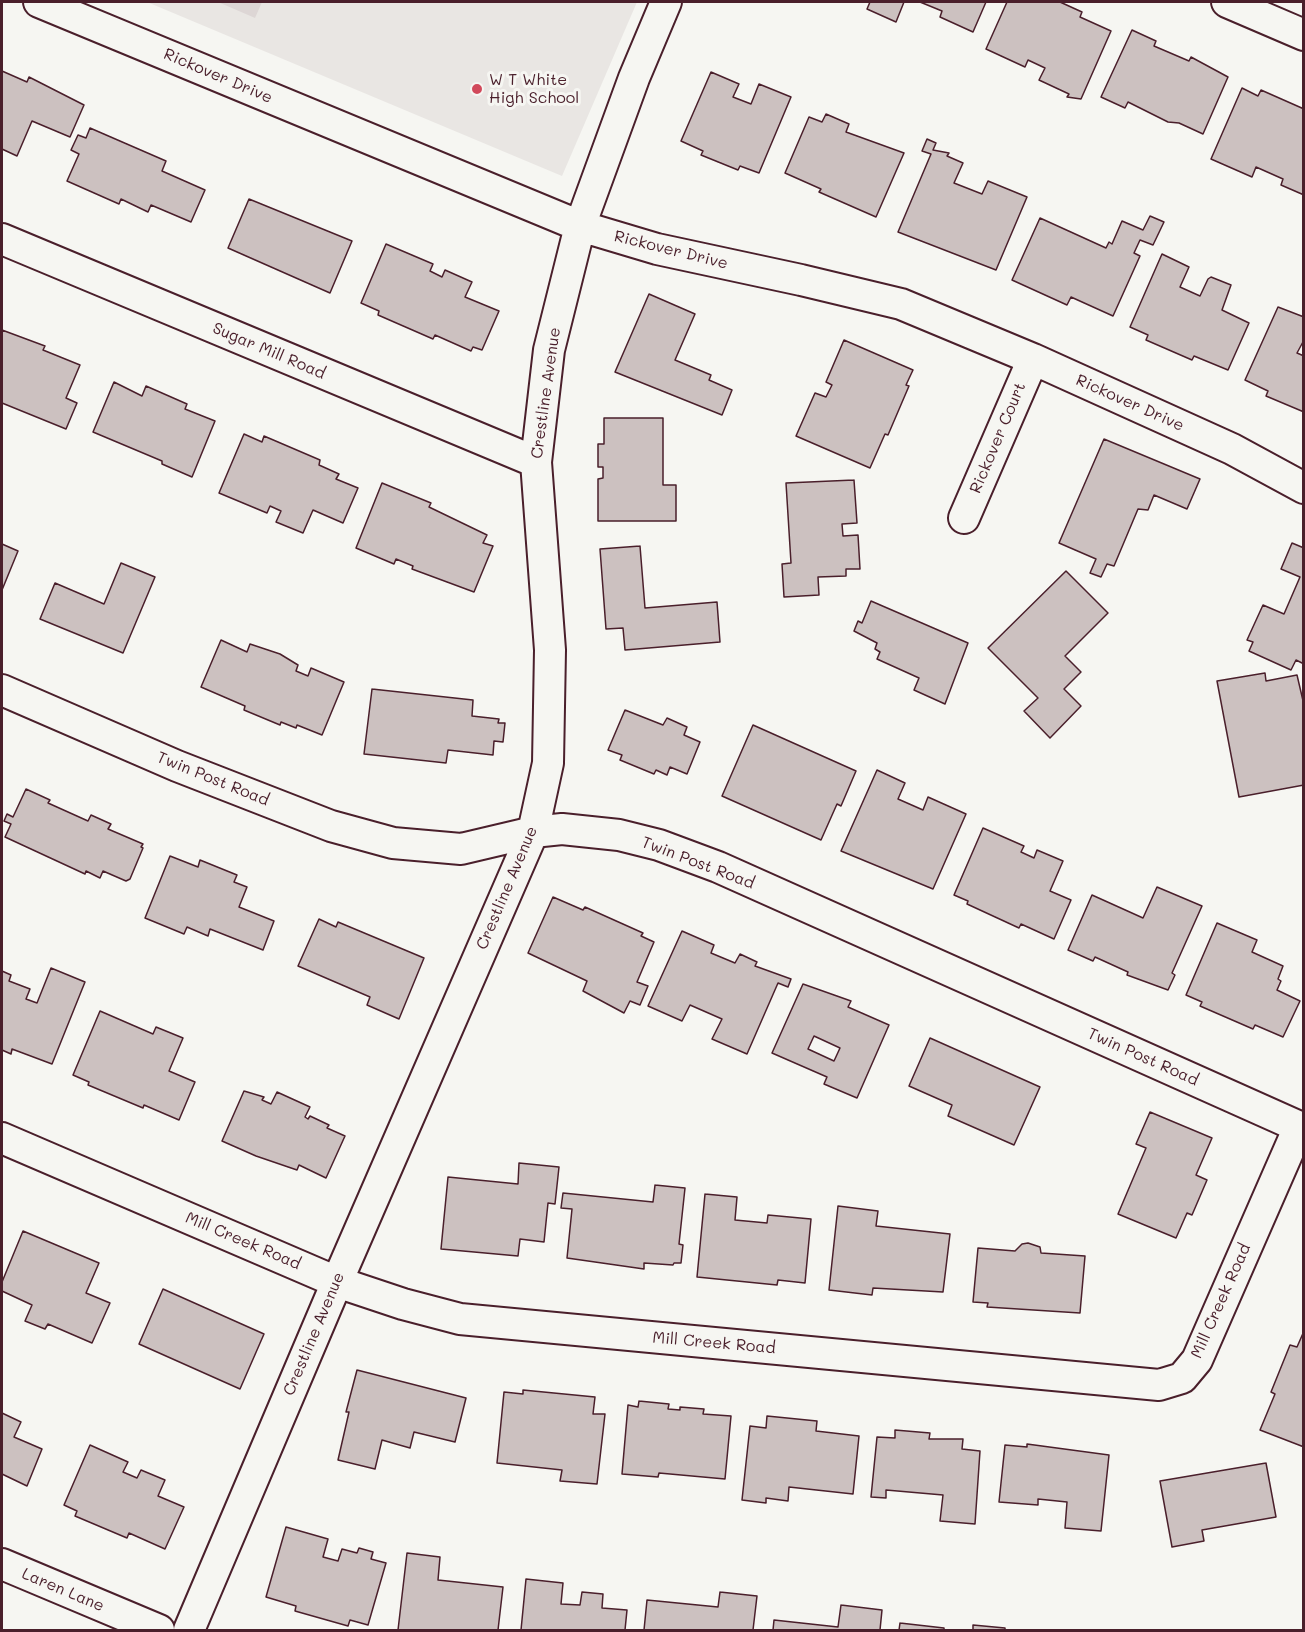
<!DOCTYPE html>
<html>
<head>
<meta charset="utf-8">
<style>
  body { margin:0 }
  #map { position:relative; width:1305px; height:1632px; overflow:hidden; background:#f6f6f2; font-family:Mali,sans-serif }
  canvas { display:block }
  .frame { position:absolute; inset:0; border:3px solid #4a1f2b; pointer-events:none }
</style>
</head>
<body>
<div id="map">
<canvas width="1305" height="1632"></canvas>
<div class="frame"></div>
</div>
<script>
const g = document.querySelector('canvas').getContext('2d');
g.lineJoin = 'round';
function paint(path, color) { g.fillStyle = color; g.fill(path, 'evenodd'); }
const shape = rows => new Path2D(rows.map(r => 'M' + r).join(''));
function strokePath(path, color, width, dash) { g.strokeStyle = color; g.lineWidth = width; g.lineCap = dash ? 'butt' : 'round'; g.setLineDash(dash || []); g.stroke(path); }
function drawText(font, color, halo, rows, align = 'center') {
  g.font = font + ' Mali,sans-serif'; g.lineWidth = 6; g.setLineDash([]); g.textBaseline = 'middle'; g.strokeStyle = halo; g.fillStyle = color; for (const [text, x, y, turn = 0] of rows) {
    g.save(); g.translate(x, y); g.rotate((+turn || 0) * Math.PI / 180); g.textAlign = isNaN(turn) ? turn : align; if (halo) g.strokeText(text, 0, 0); g.fillText(text, 0, 0); g.restore();
  }
}
paint(shape([
  [147,2,637,2,562,176]
]), '#e9e6e3');
paint(shape([
  [218,2,262,2,255,18]
]), '#ddd6d5');
const building = shape([
  [870,2,904,2,896,22,867,9,870,2],
  [920,2,986,2,973,32,940,17,942,11,920,2],
  [1007,2,1060,2,1082,12,1080,17,1111,31,1081,99,1067,97,1069,94,1039,80,1045,68,1028,60,1025,67,986,49,1007,2],
  [1132,30,1156,41,1154,46,1189,61,1191,57,1228,77,1203,134,1179,123,1168,122,1128,102,1125,108,1101,97,1132,30],
  [2,71,27,82,29,77,84,105,70,137,32,121,17,156,2,149,2,71],
  [711,72,739,84,733,97,751,104,759,84,791,97,759,173,740,166,738,170,701,155,703,151,681,141,711,72],
  [1242,88,1258,96,1261,90,1304,109,1304,195,1281,185,1283,179,1256,167,1252,177,1211,159,1242,88],
  [826,114,849,124,846,132,904,153,876,217,819,192,821,189,785,173,809,117,822,122,826,114],
  [90,128,166,161,162,171,205,190,191,222,151,205,148,212,121,199,119,204,67,181,79,154,71,150,78,135,86,138,90,128],
  [927,139,936,143,933,150,949,153,947,156,963,163,954,183,982,194,988,181,1027,197,996,270,898,232,931,154,922,151,927,139],
  [249,199,352,241,330,293,228,248,249,199],
  [1150,216,1164,222,1153,245,1140,240,1134,253,1140,256,1113,316,1071,297,1067,305,1012,280,1040,218,1106,248,1109,242,1112,244,1122,221,1143,230,1150,216],
  [386,244,433,264,430,271,442,277,445,270,472,282,465,297,499,311,482,350,473,347,471,351,435,335,433,339,378,315,379,311,361,303,386,244],
  [1162,254,1189,267,1180,287,1200,296,1208,279,1211,277,1231,285,1222,310,1249,323,1228,370,1194,356,1192,360,1146,340,1148,335,1130,327,1162,254],
  [649,294,695,314,675,360,711,375,709,380,732,390,722,415,615,372,649,294],
  [1278,307,1304,317,1304,340,1297,353,1304,356,1304,412,1266,396,1268,391,1245,380,1278,307],
  [2,330,45,346,43,350,80,365,66,398,77,403,66,429,2,403,2,330],
  [844,340,913,370,906,385,909,386,888,435,885,434,870,468,796,436,815,393,826,397,832,385,826,382,844,340],
  [114,382,142,396,146,386,187,404,185,409,215,421,192,477,162,464,162,461,93,432,114,382],
  [604,418,663,418,663,485,676,485,676,521,598,521,598,479,603,478,603,467,598,467,598,444,604,444,604,418],
  [244,434,262,442,264,436,320,460,319,465,339,474,336,479,358,488,343,523,313,510,303,533,276,522,281,511,270,506,267,513,219,493,244,434],
  [1104,439,1200,479,1187,509,1154,495,1148,510,1138,509,1114,566,1107,564,1101,577,1090,573,1096,559,1059,543,1104,439],
  [854,480,857,523,842,524,843,536,858,535,860,569,846,569,846,576,818,577,819,595,784,597,782,564,791,563,786,483,854,480],
  [382,483,431,503,429,507,487,535,483,543,493,546,474,592,412,569,413,566,396,559,394,564,356,548,382,483],
  [1292,543,1304,548,1304,664,1296,660,1291,670,1249,651,1253,642,1247,640,1263,605,1284,614,1300,577,1281,569,1292,543],
  [2,544,18,551,2,590,2,544],
  [640,546,645,608,717,602,720,642,625,650,623,628,606,629,600,549,640,546],
  [121,563,155,577,123,653,40,619,55,583,104,604,121,563],
  [1066,571,1108,613,1065,656,1081,672,1064,689,1081,706,1050,738,1024,711,1038,698,988,648,1066,571],
  [871,601,968,643,945,704,914,690,919,678,877,659,880,652,875,649,877,643,854,631,858,621,862,623,871,601],
  [221,640,247,652,250,644,280,654,298,665,296,671,308,676,311,668,344,682,322,735,297,725,296,728,281,722,280,725,244,710,245,706,201,687,221,640],
  [1265,673,1266,681,1297,675,1304,705,1304,785,1239,797,1217,681,1265,673],
  [372,689,473,700,472,716,499,719,498,723,505,723,503,742,494,741,493,755,448,750,446,763,364,754,372,689],
  [625,710,663,725,667,718,687,727,684,735,700,742,687,774,670,767,667,775,656,770,654,774,620,760,622,755,608,750,625,710],
  [753,725,856,771,841,806,837,804,821,840,722,796,753,725],
  [877,770,905,783,898,799,923,810,928,797,966,814,933,889,841,851,877,770],
  [26,789,50,800,48,803,88,821,91,815,111,824,108,829,143,844,141,847,143,848,130,879,126,881,103,871,100,878,86,871,85,874,5,837,11,824,4,821,7,814,13,817,26,789],
  [983,828,1024,846,1021,852,1034,858,1037,850,1063,861,1050,891,1071,900,1054,939,1021,924,1019,928,967,904,968,901,954,895,983,828],
  [170,856,198,867,200,860,237,875,234,882,247,887,239,907,274,921,263,950,210,929,208,936,187,927,184,934,145,918,170,856],
  [1157,887,1202,906,1172,973,1175,975,1168,990,1127,975,1128,972,1095,957,1093,961,1068,950,1092,895,1143,918,1157,887],
  [553,897,583,910,585,907,643,933,641,936,654,942,637,982,648,986,640,1005,630,1001,624,1013,583,991,587,981,528,953,553,897],
  [319,919,336,927,338,922,424,958,399,1019,367,1005,370,997,298,966,319,919],
  [1217,923,1257,940,1252,952,1283,966,1278,979,1281,981,1277,990,1300,1001,1283,1037,1255,1025,1253,1029,1200,1006,1202,1002,1186,995,1217,923],
  [682,931,714,945,711,953,735,963,740,954,757,962,755,966,791,979,788,987,778,983,747,1054,712,1039,722,1019,690,1005,682,1021,648,1006,682,931],
  [51,968,85,982,52,1064,12,1049,11,1054,2,1050,2,971,11,975,9,981,30,989,26,999,37,1003,51,968],
  [803,984,851,1001,848,1007,889,1025,857,1098,824,1084,827,1077,772,1053,803,984],
  [814,1036,840,1048,834,1061,808,1049,814,1036],
  [100,1011,153,1034,156,1027,183,1038,169,1071,195,1082,179,1120,144,1105,143,1108,88,1085,89,1082,73,1075,100,1011],
  [930,1038,1040,1087,1014,1145,948,1116,952,1105,909,1086,930,1038],
  [244,1091,264,1097,262,1100,271,1104,277,1092,310,1107,305,1117,308,1119,310,1116,329,1125,327,1128,345,1136,326,1178,299,1165,297,1170,256,1156,222,1141,244,1091],
  [1150,1112,1212,1138,1196,1175,1207,1180,1192,1215,1187,1213,1176,1238,1118,1214,1146,1148,1136,1144,1150,1112],
  [519,1163,559,1167,555,1204,548,1203,544,1242,520,1239,518,1256,441,1249,448,1177,518,1184,519,1163],
  [655,1185,685,1188,679,1244,683,1245,681,1263,674,1263,673,1265,644,1263,644,1269,567,1258,572,1209,561,1208,563,1193,653,1202,655,1185],
  [705,1194,737,1197,735,1220,767,1223,768,1215,811,1219,805,1283,778,1280,777,1285,697,1277,705,1194],
  [838,1206,878,1211,876,1226,950,1234,943,1292,873,1288,872,1295,829,1290,838,1206],
  [23,1231,99,1263,86,1293,110,1303,92,1343,48,1324,45,1329,25,1321,32,1305,2,1291,2,1282,23,1231],
  [1028,1243,1040,1247,1041,1253,1085,1256,1080,1313,987,1307,988,1303,973,1302,978,1248,1015,1251,1022,1244,1028,1243],
  [163,1289,264,1334,240,1389,139,1344,163,1289],
  [1304,1331,1304,1447,1260,1430,1275,1394,1271,1392,1290,1345,1297,1347,1304,1331],
  [357,1370,466,1398,455,1442,414,1432,410,1448,382,1440,375,1469,338,1460,349,1412,346,1412,357,1370],
  [523,1390,595,1397,593,1414,605,1414,597,1484,560,1481,562,1470,497,1463,504,1392,523,1394,523,1390],
  [639,1401,669,1404,668,1409,680,1410,680,1407,704,1409,703,1414,731,1416,725,1479,659,1473,658,1477,622,1474,628,1405,638,1407,639,1401],
  [2,1413,21,1422,14,1437,42,1449,27,1486,2,1474,2,1413],
  [767,1416,817,1421,816,1431,859,1436,853,1494,789,1487,788,1501,766,1498,766,1503,742,1500,750,1426,766,1428,767,1416],
  [895,1430,930,1433,929,1439,963,1439,962,1449,980,1451,975,1524,940,1521,943,1495,886,1490,886,1498,871,1497,877,1437,895,1438,895,1430],
  [1027,1444,1109,1455,1101,1531,1065,1528,1067,1502,1038,1499,1038,1505,999,1502,1005,1445,1027,1447,1027,1444],
  [90,1445,128,1462,123,1472,137,1478,141,1470,165,1480,158,1496,184,1507,165,1549,129,1533,127,1538,75,1516,77,1511,64,1505,90,1445],
  [1266,1463,1276,1517,1202,1530,1204,1541,1172,1547,1160,1481,1266,1463],
  [286,1527,328,1539,323,1557,338,1561,342,1549,357,1553,359,1548,373,1552,371,1559,386,1563,368,1625,350,1620,348,1626,295,1611,296,1606,266,1597,286,1527],
  [407,1553,440,1557,438,1580,503,1587,498,1630,398,1630,407,1553],
  [526,1579,563,1583,561,1604,580,1605,582,1592,603,1594,602,1608,627,1610,625,1630,521,1630,526,1579],
  [720,1592,757,1596,753,1630,644,1630,647,1600,718,1607,720,1592],
  [841,1605,882,1610,880,1630,773,1630,774,1620,838,1627,841,1605],
  [900,1623,944,1628,944,1630,899,1630,900,1623],
  [973,1625,1005,1628,1005,1630,973,1630,973,1625]
]);
paint(building, '#ccc1c0');
strokePath(building, '#4a1f2b', 1.5);
const minor = shape([
  [39,2,580,226,657,249,801,280,901,304,1033,359,1232,449,1304,488],
  [1227,2,1304,35],
  [2,239,536,462],
  [964,518,1033,359],
  [2,690,177,766,331,826,393,843,461,849,533,832,562,829,619,835,659,845,718,867,1304,1129],
  [2,1138,337,1282,403,1304,460,1319,1159,1385,1182,1378,1197,1360,1299,1127],
  [2,1564,159,1630],
  [189,1630,337,1282,533,832,548,763,550,650,536,462,549,350,580,226,634,78,666,2]
]);
strokePath(minor, '#4a1f2b', 34);
strokePath(minor, '#f6f6f2', 30);
for (const [x, y, r, color] of [
  [477,89,6,"#d1495b"]
]) { const dot = new Path2D(); dot.arc(x, y, r, 0, 2 * Math.PI); g.fillStyle = color; g.fill(dot); strokePath(dot, '#f6f6f2', 2); }
drawText('16px', '#4a1f2b', '#f6f6f2', [
  ["Rickover Drive",218,76,23],
  ["Rickover Drive",671,250,14],
  ["Sugar Mill Road",269,351,23],
  ["Crestline Avenue",546,393,-82],
  ["Rickover Drive",1130,403,24],
  ["Rickover Court",998,438,-67],
  ["Twin Post Road",213,779,22],
  ["Twin Post Road",698,863,21],
  ["Crestline Avenue",507,888,-67],
  ["Twin Post Road",1143,1057,24],
  ["Mill Creek Road",243,1241,23],
  ["Mill Creek Road",1221,1301,-66],
  ["Crestline Avenue",314,1334,-67],
  ["Mill Creek Road",714,1343,5],
  ["Laren Lane",63,1590,23]
]);
drawText('16px', '#4a1f2b', '#f6f6f2', [
  ["W T White",489,80],
  ["High School",489,98]
], 'left');
</script>
</body>
</html>
